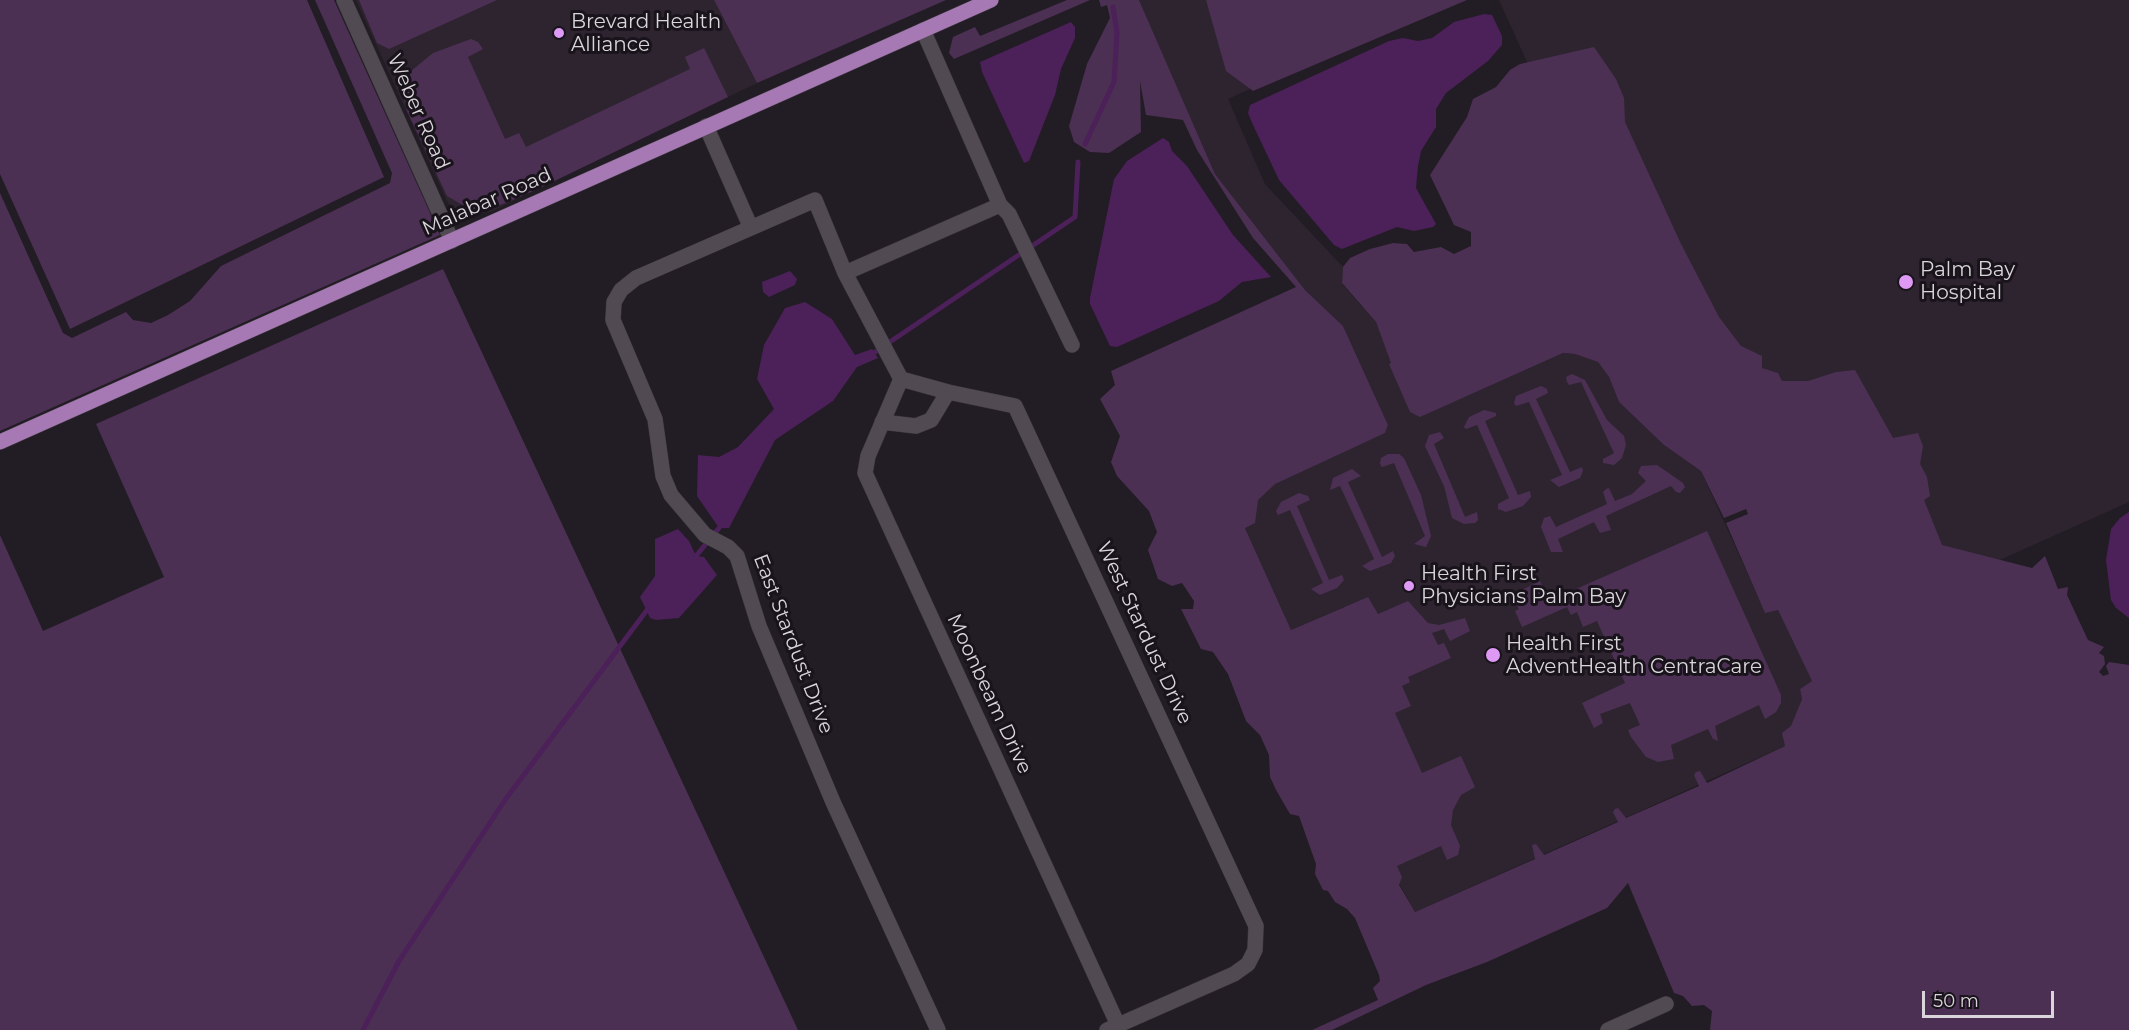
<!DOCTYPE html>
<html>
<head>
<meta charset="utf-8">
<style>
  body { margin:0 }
  #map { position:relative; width:2129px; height:1030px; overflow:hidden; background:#221c24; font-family:Montserrat,sans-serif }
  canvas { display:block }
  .scale { position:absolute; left:1922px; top:991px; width:132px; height:27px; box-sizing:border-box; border:3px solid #d9d5da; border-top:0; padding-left:8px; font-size:18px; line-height:21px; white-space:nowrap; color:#d9d5da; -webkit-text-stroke:4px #19131b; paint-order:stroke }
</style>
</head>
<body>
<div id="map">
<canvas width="2129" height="1030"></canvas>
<div class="scale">50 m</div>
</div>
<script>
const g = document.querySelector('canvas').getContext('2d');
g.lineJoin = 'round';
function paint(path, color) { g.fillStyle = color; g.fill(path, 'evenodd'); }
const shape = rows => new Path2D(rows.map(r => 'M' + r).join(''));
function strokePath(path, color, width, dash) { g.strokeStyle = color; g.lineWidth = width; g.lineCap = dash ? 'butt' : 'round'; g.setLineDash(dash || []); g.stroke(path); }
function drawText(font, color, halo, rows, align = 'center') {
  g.font = font + ' Montserrat,sans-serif'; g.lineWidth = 6; g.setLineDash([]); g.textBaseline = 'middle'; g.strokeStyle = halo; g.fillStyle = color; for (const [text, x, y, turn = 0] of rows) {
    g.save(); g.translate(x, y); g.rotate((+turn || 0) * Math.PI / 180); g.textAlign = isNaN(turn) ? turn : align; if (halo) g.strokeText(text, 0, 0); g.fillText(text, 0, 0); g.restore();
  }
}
paint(shape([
  [356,0,714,0,757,83,490,212,462,214,448,203],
  [1139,0,1206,0,1250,89,1228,99,1265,184,1343,267,1342,284,1376,322,1410,412,1421,416,1563,353,1575,354,1598,362,1609,377,1619,402,1664,445,1701,471,1765,612,1778,610,1812,681,1800,689,1802,698,1785,746,1415,912,1388,864,1344,607,1291,630,1234,503,1281,477,1385,433,1388,425,1343,326,1305,290,1215,174],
  [1499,0,2129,0,2129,502,1971,573,1757,393,1538,86]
]), '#2e2430');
paint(shape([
  [0,0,307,0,384,177,70,329,0,174],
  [315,0,334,0,440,235,0,431,0,193,63,333,72,338,126,312,133,320,151,323,168,315,190,301,221,266,390,183,392,173],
  [359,0,497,0,389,49,377,43],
  [714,0,946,0,757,83],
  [1067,0,1090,0,954,59,949,53,953,37,975,27,980,36],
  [1099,0,1139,0,1215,174,1305,290,1343,326,1388,425,1385,433,1275,484,1258,500,1255,523,1245,528,1291,630,1368,597,1378,614,1408,601,1428,623,1439,625,1465,618,1470,631,1450,641,1444,629,1432,633,1438,645,1444,643,1451,658,1408,677,1410,682,1402,686,1411,706,1395,713,1422,773,1461,756,1475,787,1461,795,1453,810,1451,825,1460,846,1458,855,1447,860,1441,846,1397,866,1402,877,1399,885,1415,912,1535,859,1532,845,1536,844,1544,855,1618,822,1613,812,1615,809,1618,808,1626,818,1699,786,1694,775,1696,772,1700,771,1707,783,1785,746,1782,733,1791,726,1802,699,1800,689,1812,681,1778,610,1765,613,1726,523,1748,514,1746,509,1724,518,1701,471,1664,445,1619,402,1609,377,1598,362,1575,354,1563,353,1420,417,1410,412,1389,364,1391,363,1376,322,1342,283,1343,267,1350,258,1370,249,1393,243,1407,244,1414,252,1441,247,1454,254,1471,246,1471,232,1454,225,1430,175,1467,117,1473,99,1496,87,1510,70,1520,64,1594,47,1616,79,1624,98,1625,122,1681,244,1719,317,1741,346,1762,356,1762,368,1778,373,1782,381,1808,381,1836,372,1855,370,1893,438,1918,433,1923,446,1920,464,1927,477,1930,496,1924,500,1942,545,2032,568,2045,556,2058,589,2068,587,2067,595,2088,640,2104,647,2099,653,2104,656,2105,664,2099,672,2103,676,2109,674,2106,666,2109,662,2129,665,2129,1030,1710,1030,1712,1011,1704,1005,1692,1006,1683,996,1674,993,1628,883,1607,908,1487,962,1426,985,1332,1030,1312,1030,1378,1000,1373,988,1380,981,1379,975,1355,918,1347,909,1335,902,1328,891,1323,890,1315,874,1316,864,1299,816,1290,814,1276,790,1270,777,1269,755,1260,735,1246,721,1228,674,1213,652,1201,649,1181,609,1193,609,1194,601,1182,583,1172,586,1158,579,1148,550,1157,532,1149,511,1117,476,1111,462,1120,436,1100,399,1115,385,1111,371,1296,287,1253,238,1197,150,1183,120,1146,115,1140,81,1141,132,1109,153,1090,152,1074,142,1069,126,1087,64,1110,18,1107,5,1101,7],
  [1206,0,1467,0,1253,91,1226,71],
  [471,39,478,42,483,49,468,57,505,139,519,133,526,147,690,69,685,57,704,48,728,97,538,189,503,204,475,212,447,196,407,111,399,81,433,53],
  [443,269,798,1030,0,1030,0,535,43,631,164,577,96,424],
  [1572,374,1585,380,1607,420,1624,436,1626,445,1622,458,1614,465,1603,463,1603,459,1614,453,1581,382,1569,385,1567,382,1566,377],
  [1541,386,1547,389,1548,393,1536,399,1570,472,1582,467,1583,471,1580,478,1559,487,1550,480,1562,475,1529,402,1516,406,1514,403,1516,396],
  [1484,410,1496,413,1496,416,1485,421,1518,495,1530,491,1531,497,1523,506,1506,512,1498,509,1498,504,1509,498,1477,425,1466,429,1464,427,1469,417],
  [1440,432,1444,438,1434,444,1465,517,1477,512,1478,520,1475,523,1464,524,1452,518,1444,486,1425,446,1429,435],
  [1388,454,1399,454,1404,458,1421,495,1431,536,1426,547,1414,544,1425,536,1394,463,1382,467,1380,464,1381,458],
  [1657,465,1683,483,1685,487,1680,493,1676,492,1671,486,1606,516,1611,530,1600,533,1594,522,1558,539,1563,552,1551,552,1541,527,1544,518,1550,516,1556,527,1607,504,1603,492,1606,489,1609,488,1615,501,1632,494,1646,481,1638,473,1641,466],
  [1352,469,1361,476,1348,482,1382,557,1393,551,1395,556,1391,563,1370,571,1362,566,1374,559,1340,486,1330,490,1333,478],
  [1299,493,1308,496,1310,500,1297,506,1329,580,1342,575,1344,580,1337,588,1320,595,1311,589,1323,583,1290,510,1278,515,1276,511,1281,502],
  [1707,531,1781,695,1781,703,1776,712,1765,719,1759,705,1715,726,1718,741,1713,739,1708,729,1671,745,1674,759,1658,762,1646,757,1631,737,1628,730,1640,725,1630,703,1600,714,1603,723,1594,728,1582,703,1625,683,1597,621,1583,627,1577,612,1571,615,1567,607,1522,627,1515,611,1519,609,1512,595,1540,581,1549,601]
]), '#4b3053');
paint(shape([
  [1484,14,1492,15,1502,36,1502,45,1488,61,1446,93,1436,109,1436,127,1421,151,1418,166,1416,188,1436,224,1433,227,1414,231,1397,227,1342,249,1334,245,1279,180,1253,125,1248,113,1250,105,1389,41,1403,38,1418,41,1432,38,1454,22],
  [1071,22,1075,27,1075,38,1061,69,1055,95,1029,161,1024,163,982,72,980,62],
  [1163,138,1169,142,1172,151,1187,166,1233,235,1271,277,1242,282,1219,301,1117,347,1110,346,1090,304,1090,298,1114,179,1127,161],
  [790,271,797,279,795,285,769,297,763,292,762,282],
  [805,302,832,319,855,355,872,349,878,358,857,367,833,401,775,440,729,528,719,528,697,496,698,455,719,457,738,447,774,409,757,379,764,345,785,308],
  [2129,512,2129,618,2116,608,2111,600,2106,560,2111,529,2120,518],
  [678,529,689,541,696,556,704,557,717,575,679,618,656,620,650,618,640,597,655,576,655,539]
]), '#4c2059');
strokePath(shape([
  [1085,144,1114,82,1117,32,1113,7],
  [875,352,1075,217,1078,162],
  [696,556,719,528],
  [363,1030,399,961,505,800,647,610]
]), '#4c2059', 5);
const street = shape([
  [923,30,1000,205,1009,214,1072,345],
  [706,126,751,228],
  [845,273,1000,205],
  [901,379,868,456,865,473,1118,1025],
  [882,422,916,426,931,420,948,392],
  [938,1030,833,802,759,626,737,556,728,547,705,535,671,495,663,476,655,419,613,320,614,302,621,290,636,278,815,200,845,273,901,379,948,392,1015,406,1256,926,1255,950,1248,964,1234,974,1107,1030],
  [1608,1030,1666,1004]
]);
const secondary = shape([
  [344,0,452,241]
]);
const primary = shape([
  [0,442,991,0]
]);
strokePath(street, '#3d383e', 16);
strokePath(secondary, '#3d383e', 16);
strokePath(primary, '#3d383e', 16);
strokePath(street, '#514a53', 15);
strokePath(secondary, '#514a53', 15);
strokePath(primary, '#a679b4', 15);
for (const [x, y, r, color] of [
  [559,33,6,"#dd99f3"],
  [1906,282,8,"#dd99f3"],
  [1409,586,6,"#dd99f3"],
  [1493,655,8,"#dd99f3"]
]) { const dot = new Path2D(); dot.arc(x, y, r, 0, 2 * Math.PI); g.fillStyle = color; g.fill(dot); strokePath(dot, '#19131b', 2); }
drawText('20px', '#d9d5da', '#19131b', [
  ["Brevard Health",571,22],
  ["Alliance",571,45],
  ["Palm Bay",1920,270],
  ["Hospital",1920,293],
  ["Health First",1421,574],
  ["Physicians Palm Bay",1421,597],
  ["Health First",1506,644],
  ["AdventHealth CentraCare",1506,667]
], 'left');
drawText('20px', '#d9d5da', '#19131b', [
  ["Weber Road",418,112,66],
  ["Malabar Road",487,202,-24],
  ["West Stardust Drive",1144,633,65],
  ["East Stardust Drive",793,644,69],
  ["Moonbeam Drive",989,694,65]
]);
</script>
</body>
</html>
